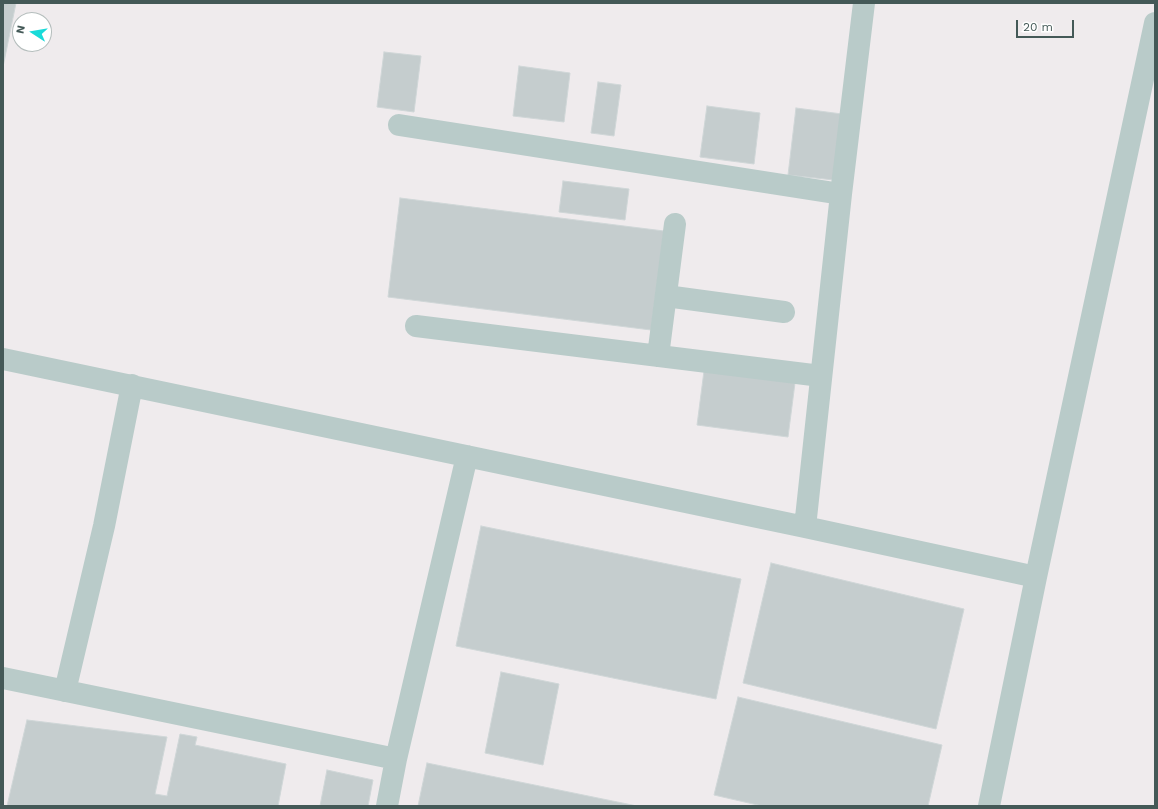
<!DOCTYPE html>
<html>
<head>
<meta charset="utf-8">
<style>
  body { margin:0 }
  #map { position:relative; width:1158px; height:809px; overflow:hidden; background:#efebed; font-family:"Work Sans",sans-serif }
  canvas { display:block }
  .frame { position:absolute; inset:0; border:4px solid #445957; pointer-events:none }
  .north { position:absolute; left:12px; top:12px; width:40px; height:40px; box-sizing:border-box; background:#fff; border:1px solid #b4bdbc; border-radius:50%; rotate:282deg; font-size:11px; font-weight:700; line-height:16px; text-align:center; color:#445957 }
  .north::after { content:''; display:block; margin:auto; width:14px; height:18px; background:#19dbd9; clip-path:polygon(50% 0,100% 100%,50% 72%,0 100%) }
  .scale { position:absolute; left:1016px; top:20px; width:58px; height:18px; box-sizing:border-box; border:2px solid #445957; border-top:0; padding-left:5px; font-size:12px; line-height:14px; white-space:nowrap; color:#445957; -webkit-text-stroke:3px #fff; paint-order:stroke }
</style>
</head>
<body>
<div id="map">
<canvas width="1158" height="809"></canvas>
<div class="frame"></div>
<div class="north">N</div>
<div class="scale">20 m</div>
</div>
<script>
const g = document.querySelector('canvas').getContext('2d');
g.lineJoin = 'round';
function paint(path, color) { g.fillStyle = color; g.fill(path, 'evenodd'); }
const shape = rows => new Path2D(rows.map(r => 'M' + r).join(''));
function strokePath(path, color, width, dash) { g.strokeStyle = color; g.lineWidth = width; g.lineCap = dash ? 'butt' : 'round'; g.setLineDash(dash || []); g.stroke(path); }
const building = shape([
  [3,3,16,3,3,67,3,3],
  [384,52,421,56,414,112,377,107,384,52],
  [519,66,570,73,564,122,513,116,519,66],
  [598,82,621,85,614,136,591,133,598,82],
  [707,106,760,113,754,164,700,157,707,106],
  [796,108,842,114,834,180,788,175,796,108],
  [563,181,629,189,625,220,559,212,563,181],
  [400,198,664,231,651,330,388,297,400,198],
  [704,371,795,383,788,437,697,425,704,371],
  [481,526,741,579,716,699,456,646,481,526],
  [771,563,964,609,936,729,743,683,771,563],
  [501,672,559,684,543,765,485,753,501,672],
  [738,697,942,745,928,806,762,806,714,795,738,697],
  [27,720,167,737,155,794,167,796,180,734,197,737,195,745,286,764,278,806,7,806,27,720],
  [427,763,637,806,418,806,427,763],
  [327,770,373,780,368,806,320,806,327,770]
]);
paint(building, '#c5cdce');
strokePath(building, '#cfd6d7', 1);
strokePath(shape([
  [399,125,841,194],
  [666,296,784,312],
  [416,326,821,376],
  [658,356,675,224],
  [3,359,805,527,1036,577],
  [805,527,841,194,864,3],
  [3,678,396,759],
  [65,691,104,526,132,385],
  [387,806,396,759,467,456],
  [989,806,1036,577,1155,23]
]), '#b9cbc9', 22);
</script>
</body>
</html>
